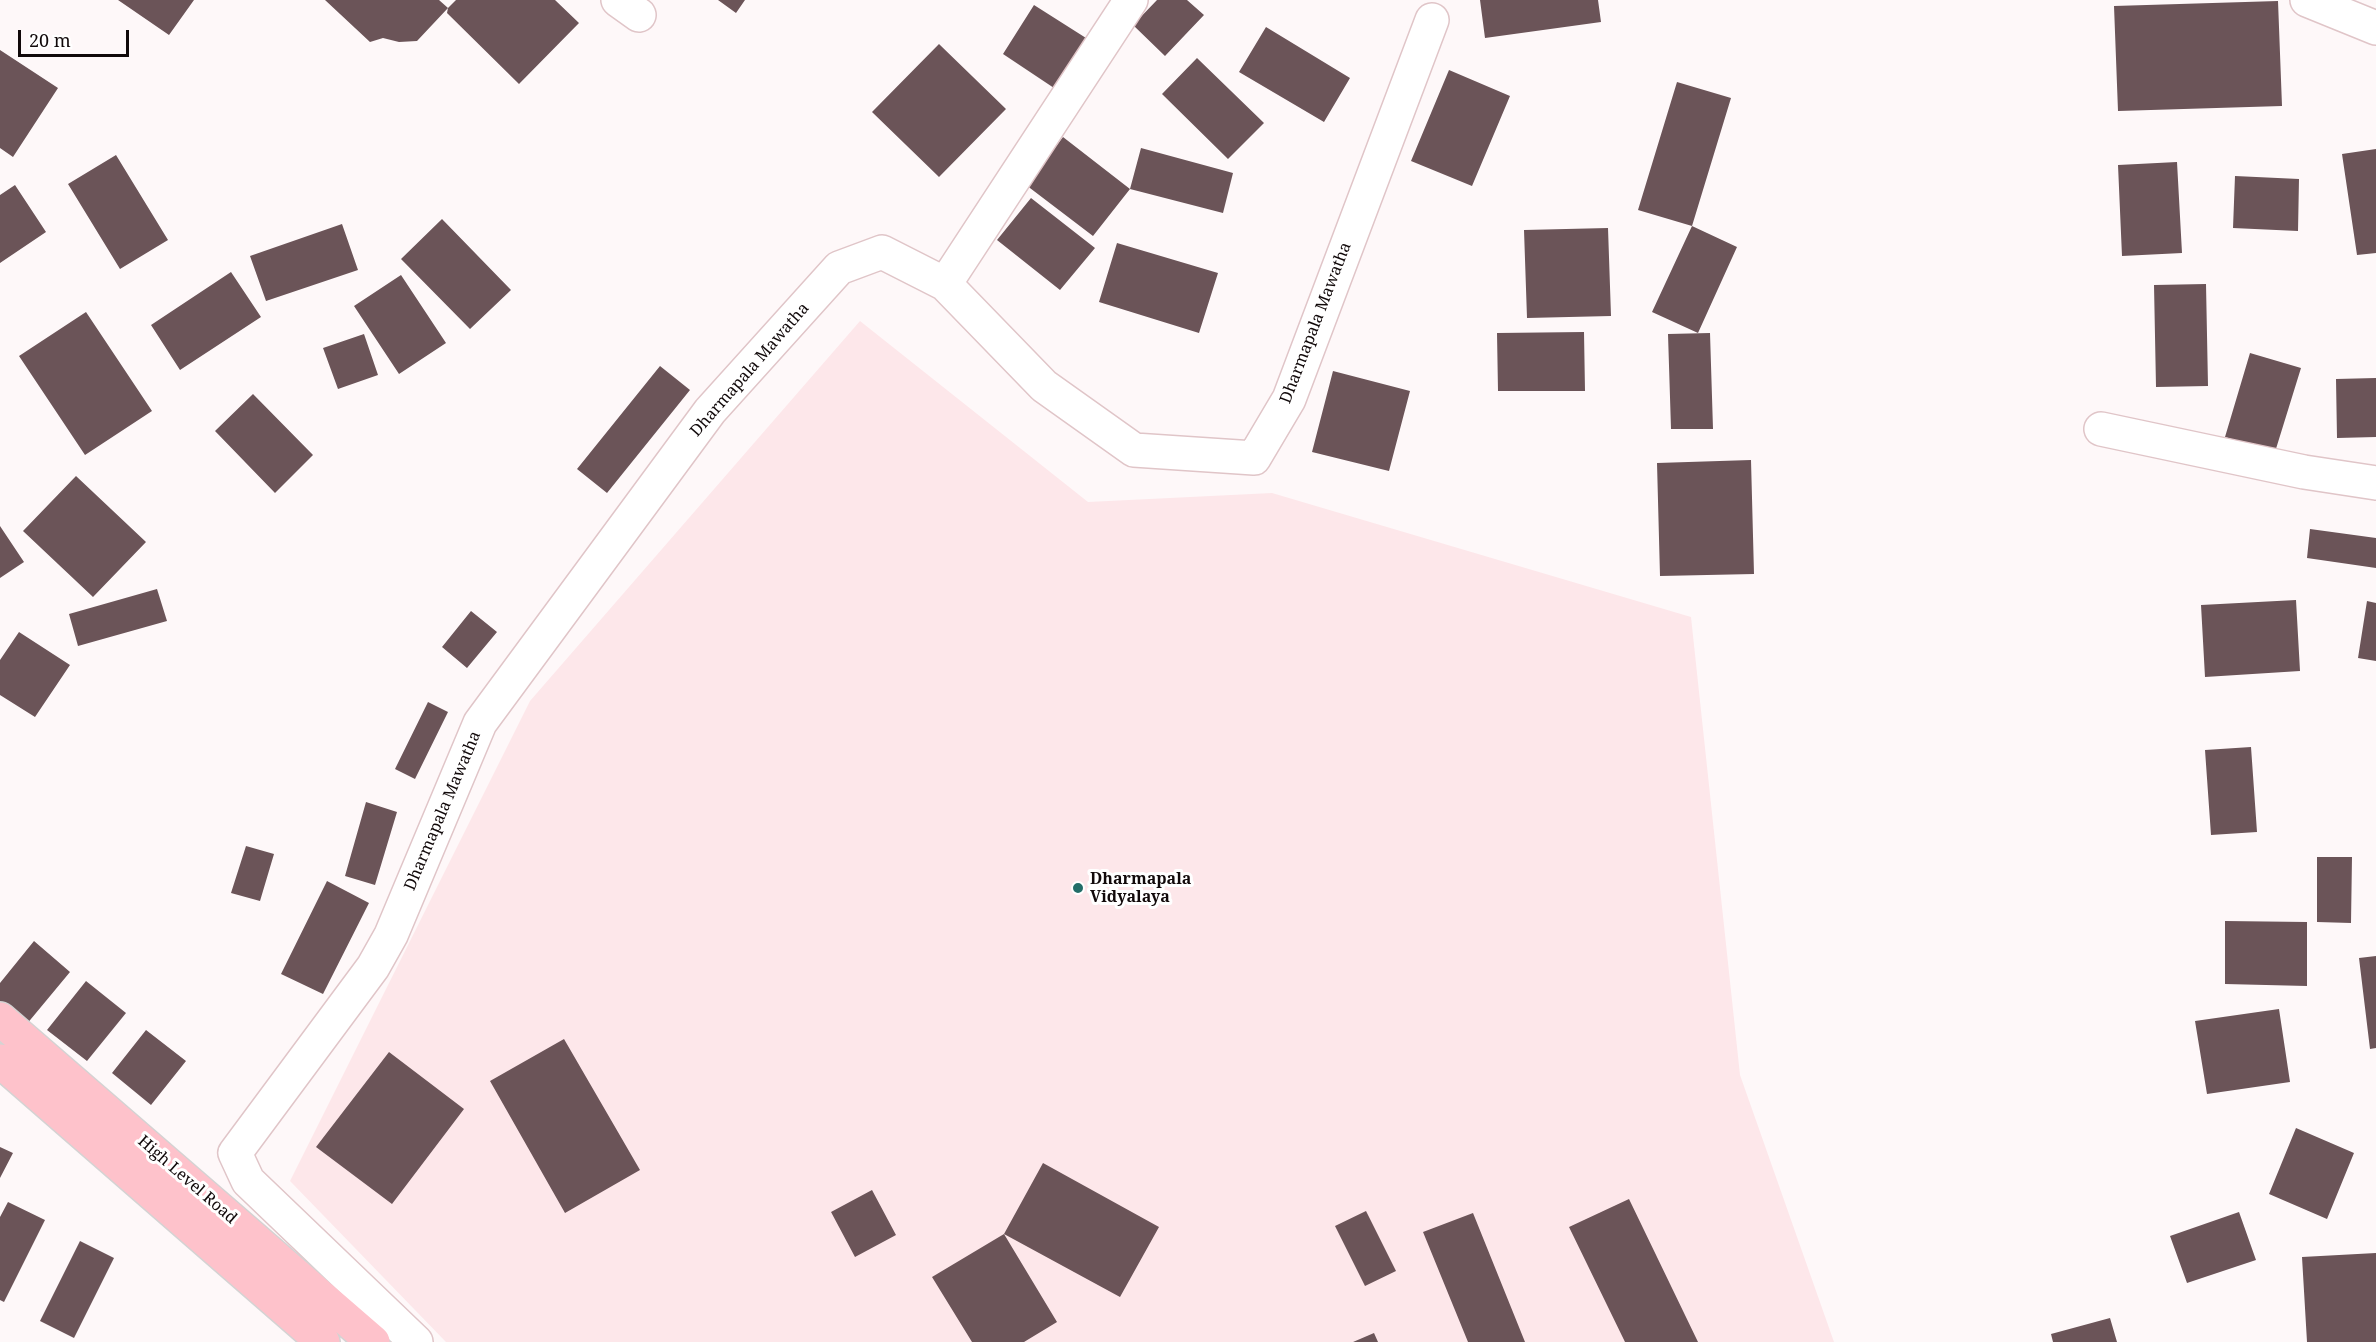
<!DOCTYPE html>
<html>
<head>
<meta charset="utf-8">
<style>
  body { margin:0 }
  #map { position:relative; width:2376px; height:1342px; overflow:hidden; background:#fef8f9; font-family:"Noto Serif",serif }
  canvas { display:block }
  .scale { position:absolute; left:18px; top:30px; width:111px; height:27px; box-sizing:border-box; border:3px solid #11090a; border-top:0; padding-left:8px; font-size:18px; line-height:21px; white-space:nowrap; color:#11090a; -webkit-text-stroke:4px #fff; paint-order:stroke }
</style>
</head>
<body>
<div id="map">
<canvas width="2376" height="1342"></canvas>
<div class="scale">20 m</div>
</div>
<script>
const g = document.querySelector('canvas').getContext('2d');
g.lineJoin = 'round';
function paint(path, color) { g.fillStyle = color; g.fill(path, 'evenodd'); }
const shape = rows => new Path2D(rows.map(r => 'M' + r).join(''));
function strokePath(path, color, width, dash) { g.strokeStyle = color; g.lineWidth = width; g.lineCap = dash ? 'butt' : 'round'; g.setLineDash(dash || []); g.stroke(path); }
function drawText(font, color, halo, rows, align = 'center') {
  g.font = font + ' "Noto Serif",serif'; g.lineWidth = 6; g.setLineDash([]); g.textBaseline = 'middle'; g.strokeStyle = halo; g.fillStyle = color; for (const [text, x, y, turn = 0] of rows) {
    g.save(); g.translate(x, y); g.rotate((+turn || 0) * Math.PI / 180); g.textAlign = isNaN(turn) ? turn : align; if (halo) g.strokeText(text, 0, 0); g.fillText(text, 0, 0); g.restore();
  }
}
paint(shape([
  [860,321,1088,502,1272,493,1691,617,1740,1075,1834,1342,446,1342,290,1181,530,701]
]), '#fde7ea');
paint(shape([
  [118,0,194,0,169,35],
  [325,0,439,0,448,8,417,41,399,42,383,38,370,42],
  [456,0,555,0,579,23,519,84,447,13,448,8],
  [718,0,745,0,736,13],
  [1157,0,1187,0,1204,15,1165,56,1133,25],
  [1480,0,1598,0,1601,22,1485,38],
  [2278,1,2282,106,2118,111,2114,6],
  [1034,5,1086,38,1054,88,1003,54],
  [1266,27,1350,78,1324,122,1239,72],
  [939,44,1006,109,939,177,872,112],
  [0,50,58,88,13,157,0,148],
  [1197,58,1264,123,1228,159,1162,94],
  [1449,70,1510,96,1472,186,1411,161],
  [1677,82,1731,98,1692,226,1638,210],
  [1063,137,1130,189,1093,236,1026,185],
  [1141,148,1233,173,1223,213,1130,189],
  [2376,149,2376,253,2357,255,2342,154],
  [116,155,168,240,120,269,68,184],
  [2177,162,2182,253,2122,256,2118,165],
  [2235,176,2299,179,2298,231,2233,228],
  [15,185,46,232,0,263,0,195],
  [1031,198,1095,248,1060,290,997,240],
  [442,219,511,290,470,329,401,259],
  [342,224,358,270,266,301,250,256],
  [1692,226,1737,247,1698,333,1652,312],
  [1608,228,1611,316,1527,318,1524,230],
  [1117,243,1218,273,1199,333,1099,302],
  [231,272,261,317,180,370,151,325],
  [401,275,446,343,399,374,354,306],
  [2206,284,2208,386,2156,387,2154,285],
  [86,312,152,411,85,455,19,356],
  [1584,332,1585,391,1498,391,1497,333],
  [1710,333,1713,429,1671,429,1668,334],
  [364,334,378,375,338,389,323,348],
  [2250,353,2301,368,2275,452,2225,437],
  [660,366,690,390,607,493,577,469],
  [1333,371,1410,391,1389,471,1312,452],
  [2376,378,2376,437,2337,438,2336,379],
  [253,394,313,455,275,493,215,431],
  [1751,460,1754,574,1660,576,1657,463],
  [76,476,146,542,93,597,23,531],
  [0,526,24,562,0,578],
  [2310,529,2376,538,2376,568,2307,558],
  [157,589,167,621,78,646,69,614],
  [2296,600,2300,671,2205,677,2201,605],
  [2367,601,2376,603,2376,661,2358,658],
  [471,611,497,632,467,668,442,647],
  [19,632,70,665,35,717,0,695,0,660],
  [428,702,448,712,415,779,395,769],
  [2251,747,2257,832,2211,835,2205,750],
  [366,802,397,812,375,885,345,876],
  [246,846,274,854,260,901,231,893],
  [2317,857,2352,857,2351,923,2317,922],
  [327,881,369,903,323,994,281,974],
  [2225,921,2307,922,2307,986,2225,984],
  [34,941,70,972,26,1025,0,1004,0,983],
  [2376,956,2376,1048,2370,1049,2359,958],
  [86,981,126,1013,87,1061,47,1030],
  [2279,1009,2290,1082,2207,1094,2195,1021],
  [146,1030,186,1061,151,1105,112,1073],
  [564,1039,640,1170,565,1213,490,1081],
  [389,1052,464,1109,392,1204,316,1147],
  [2296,1128,2354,1153,2327,1219,2269,1194],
  [0,1147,13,1153,0,1178],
  [1043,1163,1159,1227,1120,1297,1004,1234],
  [872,1190,896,1235,855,1257,831,1212],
  [1629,1199,1698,1342,1625,1342,1569,1227],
  [8,1202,45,1220,4,1302,0,1300,0,1217],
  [1366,1211,1396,1271,1365,1286,1335,1226],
  [2239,1212,2256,1260,2187,1283,2170,1236],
  [1473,1213,1525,1342,1468,1342,1423,1232],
  [1004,1234,1057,1322,1024,1342,972,1342,932,1277],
  [80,1241,114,1258,74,1338,40,1321],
  [2376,1253,2376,1342,2307,1342,2302,1257],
  [2110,1318,2117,1342,2053,1342,2051,1334],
  [1374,1333,1378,1342,1353,1342]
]), '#6b5458');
const minor = shape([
  [618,0,639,15],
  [2307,0,2376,28],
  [945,284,1131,0],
  [2101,429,2304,472,2376,483],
  [416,1342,248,1181,235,1153,373,967,391,935,480,723,710,411,839,268,882,252,945,284,1044,386,1134,450,1254,458,1289,399,1432,20]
]);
const trunk = shape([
  [0,1019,373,1342],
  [0,1061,323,1342]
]);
strokePath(minor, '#e0c5c8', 36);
strokePath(trunk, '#d4d3d3', 36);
strokePath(minor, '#fff', 33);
strokePath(trunk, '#fec2cb', 33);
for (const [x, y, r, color] of [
  [1078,888,6,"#236d68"]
]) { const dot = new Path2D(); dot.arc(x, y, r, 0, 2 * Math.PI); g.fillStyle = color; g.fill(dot); strokePath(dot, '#fff', 2); }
drawText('16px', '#11090a', '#fff', [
  ["Dharmapala Mawatha",1316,323,-69],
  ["Dharmapala Mawatha",750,370,-49],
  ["Dharmapala Mawatha",443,811,-67],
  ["High Level Road",187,1180,41]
]);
drawText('bold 16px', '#11090a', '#fff', [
  ["Dharmapala",1090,879],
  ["Vidyalaya",1090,897]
], 'left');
</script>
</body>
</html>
